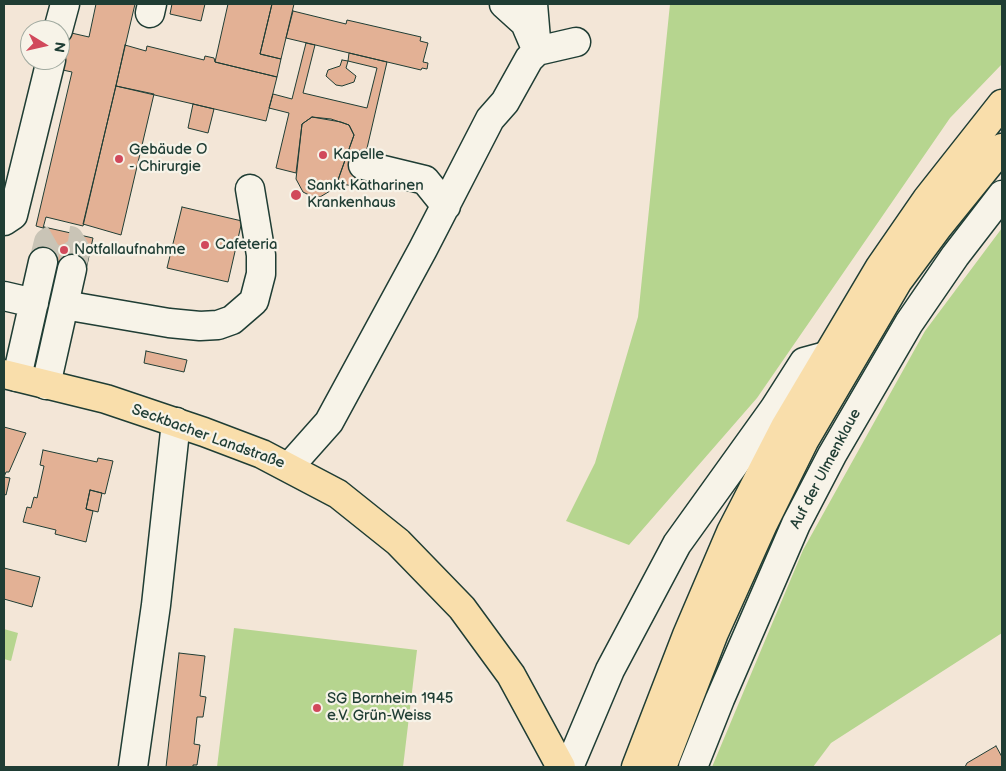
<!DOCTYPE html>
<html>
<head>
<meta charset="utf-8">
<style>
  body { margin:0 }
  #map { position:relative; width:1006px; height:771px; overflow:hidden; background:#f3e6d7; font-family:"Balsamiq Sans",sans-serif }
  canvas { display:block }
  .frame { position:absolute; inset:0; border:5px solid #1f3d34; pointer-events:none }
  .north { position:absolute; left:20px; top:20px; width:50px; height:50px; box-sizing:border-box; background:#f7f3e8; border:1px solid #a1aaa0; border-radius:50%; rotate:99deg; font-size:14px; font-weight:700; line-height:20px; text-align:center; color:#1f3d34 }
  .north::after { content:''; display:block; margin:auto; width:18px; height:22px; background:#d1495b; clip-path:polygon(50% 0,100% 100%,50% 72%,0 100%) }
</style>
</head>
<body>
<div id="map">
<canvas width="1006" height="771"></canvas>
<div class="frame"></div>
<div class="north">N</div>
</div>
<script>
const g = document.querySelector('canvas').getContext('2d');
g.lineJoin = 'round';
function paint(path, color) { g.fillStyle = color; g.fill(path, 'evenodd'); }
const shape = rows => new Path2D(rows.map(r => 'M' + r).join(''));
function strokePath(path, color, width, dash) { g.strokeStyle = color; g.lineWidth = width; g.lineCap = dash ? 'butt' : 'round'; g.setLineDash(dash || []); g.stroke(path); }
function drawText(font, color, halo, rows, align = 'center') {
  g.font = font + ' "Balsamiq Sans",sans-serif'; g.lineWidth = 4.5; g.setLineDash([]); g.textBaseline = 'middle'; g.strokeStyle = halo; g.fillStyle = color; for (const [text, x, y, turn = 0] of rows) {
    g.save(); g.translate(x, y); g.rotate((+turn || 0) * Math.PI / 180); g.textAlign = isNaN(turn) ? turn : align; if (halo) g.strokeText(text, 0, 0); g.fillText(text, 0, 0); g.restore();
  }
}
paint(shape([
  [670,4,1002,4,1002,64,950,118,757,398,629,545,566,521,595,463,638,317],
  [1002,228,1002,633,831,743,813,767,712,767,803,550,925,331],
  [234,628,417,650,403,767,217,767],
  [4,629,18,633,11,661,4,659]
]), '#b6d58f');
const building = shape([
  [96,4,135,4,83,226,46,217,43,228,36,226,72,72,58,69,67,32,89,37,96,4],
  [172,4,205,4,201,21,170,14,172,4],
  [228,4,272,4,260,54,281,59,277,77,215,62,228,4],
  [272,4,294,4,281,59,260,54,272,4],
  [293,11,346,24,347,20,421,37,420,41,428,43,423,62,428,63,427,69,422,68,421,70,286,38,293,11],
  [306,43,315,45,303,93,367,108,377,68,348,61,349,53,387,62,358,187,337,183,354,135,349,125,331,119,312,117,302,124,296,173,276,168,289,113,269,108,273,94,292,99,306,43],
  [125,45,146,51,147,46,204,60,205,56,214,58,215,62,277,77,266,121,116,86,125,45],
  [342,60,348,61,346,68,356,76,354,82,342,86,336,85,326,76,328,70,340,66,342,60],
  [116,86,154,94,121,235,83,224,116,86],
  [193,104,214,109,208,133,188,128,193,104],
  [312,117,341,122,349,125,354,135,335,188,320,197,311,196,303,192,296,179,302,124,312,117],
  [182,207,242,221,228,282,167,268,182,207],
  [44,227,93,238,85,274,84,272,36,261,44,227],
  [146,351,187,360,184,372,144,363,146,351],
  [4,427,26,433,9,472,6,472,4,477,10,478,6,495,4,494,4,427],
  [43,450,97,462,98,458,113,461,105,494,90,490,86,509,93,511,86,542,55,534,56,530,23,522,27,507,31,508,34,497,37,498,44,466,40,465,43,450],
  [90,490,102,493,98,512,86,509,90,490],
  [4,568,40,577,32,607,4,599,4,568],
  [179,653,205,656,200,696,206,697,203,717,197,717,194,744,200,745,197,765,193,765,193,767,166,767,179,653],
  [996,746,1002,757,1002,767,965,767,967,763,996,746]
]);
paint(building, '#e3b195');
strokePath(building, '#1f3d34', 1);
strokePath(shape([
  [43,262,48,242,55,238,70,240,76,250,72,269]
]), '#c9c4b6', 28, [28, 14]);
const minor = shape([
  [504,4,525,23,537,51,533,4],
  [150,13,152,4],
  [58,30,65,4],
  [363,165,425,180,446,206],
  [4,221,13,215,51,60],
  [4,296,34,303],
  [64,305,169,323,200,326,218,325,232,320,254,301,261,274,261,255,250,189],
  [17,377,43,262],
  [46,385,72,269],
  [289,467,329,422,423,249,490,119,505,102,529,59,537,51,576,42],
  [133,767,156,605,176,422],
  [569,767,610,670,677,544,774,409,804,362,826,356],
  [693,767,720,699,796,524,832,455,909,323,955,256,1002,195]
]);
const major = shape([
  [4,374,106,399,204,432,262,454,338,494,398,542,462,608,511,675,561,767]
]);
const highway = shape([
  [636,767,687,635,731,532,785,427,880,267,927,199,1002,104],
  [662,767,714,633,763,524,804,441,898,281,938,227,1002,148]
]);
strokePath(minor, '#1f3d34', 31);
strokePath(major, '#1f3d34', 31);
strokePath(highway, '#1f3d34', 31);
strokePath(minor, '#f7f3e8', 28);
strokePath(major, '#f9deab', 28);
strokePath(highway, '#f9deab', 28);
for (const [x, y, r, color] of [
  [323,155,5,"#d1495b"],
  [119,159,5,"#d1495b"],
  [296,195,6,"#d1495b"],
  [205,245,5,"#d1495b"],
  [64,250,5,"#d1495b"],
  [317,708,5,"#d1495b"]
]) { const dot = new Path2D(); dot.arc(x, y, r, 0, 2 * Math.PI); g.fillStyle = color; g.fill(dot); strokePath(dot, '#f7f3e8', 2); }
drawText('15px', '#1f3d34', '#f7f3e8', [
  ["Gebäude O",129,150],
  ["- Chirurgie",129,167],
  ["Kapelle",333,155],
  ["Sankt Katharinen",307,186],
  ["Krankenhaus",307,203],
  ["Cafeteria",215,245],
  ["Notfallaufnahme",74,250],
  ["SG Bornheim 1945",327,699],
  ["e.V. Grün-Weiss",327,716]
], 'left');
drawText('15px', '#1f3d34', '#f7f3e8', [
  ["Seckbacher Landstraße",208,437,20],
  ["Auf der Ulmenklaue",826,469,-62]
]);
</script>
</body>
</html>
